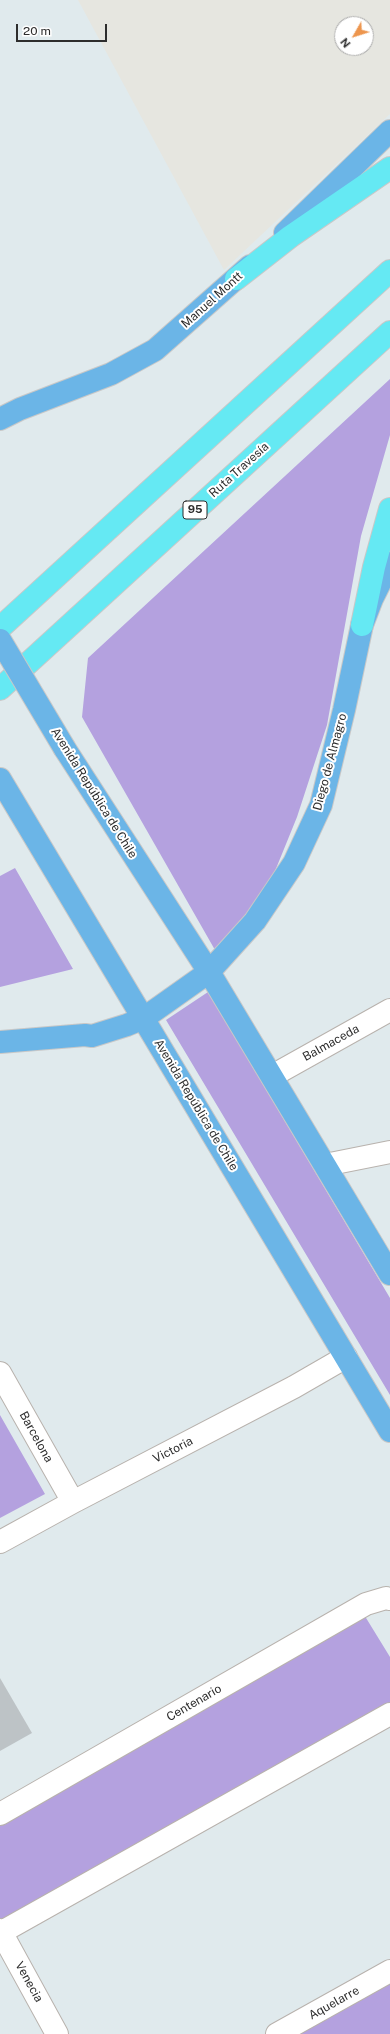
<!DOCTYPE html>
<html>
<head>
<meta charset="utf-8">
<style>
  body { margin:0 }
  #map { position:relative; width:390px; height:2034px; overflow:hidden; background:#e0eaed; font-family:"Public Sans",sans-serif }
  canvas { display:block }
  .north { position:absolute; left:334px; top:16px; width:40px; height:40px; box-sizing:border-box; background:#fff; border:1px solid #ababab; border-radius:50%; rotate:231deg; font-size:11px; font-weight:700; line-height:16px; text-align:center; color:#2d2d2d }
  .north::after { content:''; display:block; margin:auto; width:14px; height:18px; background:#ed954d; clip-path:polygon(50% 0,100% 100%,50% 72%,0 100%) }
  .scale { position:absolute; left:16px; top:24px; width:91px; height:18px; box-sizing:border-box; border:2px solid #2d2d2d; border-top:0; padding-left:5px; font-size:12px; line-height:14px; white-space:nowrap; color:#2d2d2d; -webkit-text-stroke:3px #fff; paint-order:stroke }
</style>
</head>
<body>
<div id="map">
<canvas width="390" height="2034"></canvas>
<div class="north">N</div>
<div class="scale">20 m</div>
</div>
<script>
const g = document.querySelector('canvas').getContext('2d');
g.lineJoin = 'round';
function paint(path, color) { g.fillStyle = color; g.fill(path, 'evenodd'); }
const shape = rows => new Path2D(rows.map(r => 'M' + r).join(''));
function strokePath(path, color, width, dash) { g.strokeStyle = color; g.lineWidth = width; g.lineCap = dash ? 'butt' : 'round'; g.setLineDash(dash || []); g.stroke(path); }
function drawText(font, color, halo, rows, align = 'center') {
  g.font = font + ' "Public Sans",sans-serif'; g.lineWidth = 4; g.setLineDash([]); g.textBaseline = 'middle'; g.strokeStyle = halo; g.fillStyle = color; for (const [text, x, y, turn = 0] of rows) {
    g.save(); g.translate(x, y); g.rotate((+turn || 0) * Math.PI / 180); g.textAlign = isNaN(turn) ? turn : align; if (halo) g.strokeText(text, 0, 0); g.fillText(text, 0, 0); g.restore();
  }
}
paint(shape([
  [78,0,390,0,390,114,224,270],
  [342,24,366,24,366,48,342,48]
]), '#e6e6e0');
paint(shape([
  [390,379,390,435,361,536,327,725,297,817,262,903,215,950,82,717,88,658],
  [15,868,73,969,0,987,0,876],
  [208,992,390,1298,390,1395,166,1020],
  [0,1415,45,1494,0,1518],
  [363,1613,390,1657,390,1707,0,1925,0,1821],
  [390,1979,390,2034,293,2034]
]), '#b4a1df');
paint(shape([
  [0,1678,32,1733,0,1751]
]), '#bdc3c6');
const minor = shape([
  [272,1076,390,1010],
  [325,1165,390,1152],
  [0,1373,73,1502],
  [0,1542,73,1502,294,1387,346,1357],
  [0,1814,366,1604,386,1598,390,1599],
  [0,1930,57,2034],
  [0,1933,390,1714],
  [277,2034,390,1971]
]);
const major = shape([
  [285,233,390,131],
  [0,419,20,409,111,374,155,350,250,266],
  [65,749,209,972,390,1274],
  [0,779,390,1431],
  [0,1042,85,1035,92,1036,127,1025,144,1018,209,972,255,921,294,863,321,805,344,710,362,625,372,599,390,563]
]);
const highway = shape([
  [236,279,291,236,390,168],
  [362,625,374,567,390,509],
  [0,628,390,271],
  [0,689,390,332]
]);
strokePath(minor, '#b8b2ad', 24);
strokePath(major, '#c8c8c8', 24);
strokePath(highway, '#c8c8c8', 24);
strokePath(minor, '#fff', 22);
strokePath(major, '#6bb5e7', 22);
strokePath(highway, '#65e9f3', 22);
const majorBridge = shape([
  [0,640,65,749]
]);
strokePath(majorBridge, '#c8c8c8', 24, []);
strokePath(majorBridge, '#6bb5e7', 22);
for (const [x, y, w] of [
  [195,510,24]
]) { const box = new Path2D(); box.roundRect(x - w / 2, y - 9, w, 18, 3); g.fillStyle = '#fff'; g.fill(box); strokePath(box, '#2d2d2d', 1); }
drawText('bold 11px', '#2d2d2d', null, [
  ["95",195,510]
]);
drawText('12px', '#2d2d2d', '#fff', [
  ["Manuel Montt",212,300,-42],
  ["Ruta Travesía",239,470,-42],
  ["Diego de Almagro",330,762,-75],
  ["Avenida República de Chile",94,793,58],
  ["Balmaceda",331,1043,-29],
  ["Avenida República de Chile",196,1105,59],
  ["Barcelona",36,1437,61],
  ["Victoria",173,1450,-27],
  ["Centenario",194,1703,-30],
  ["Venecia",29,1982,61],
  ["Aquelarre",334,2003,-29]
]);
</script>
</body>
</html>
